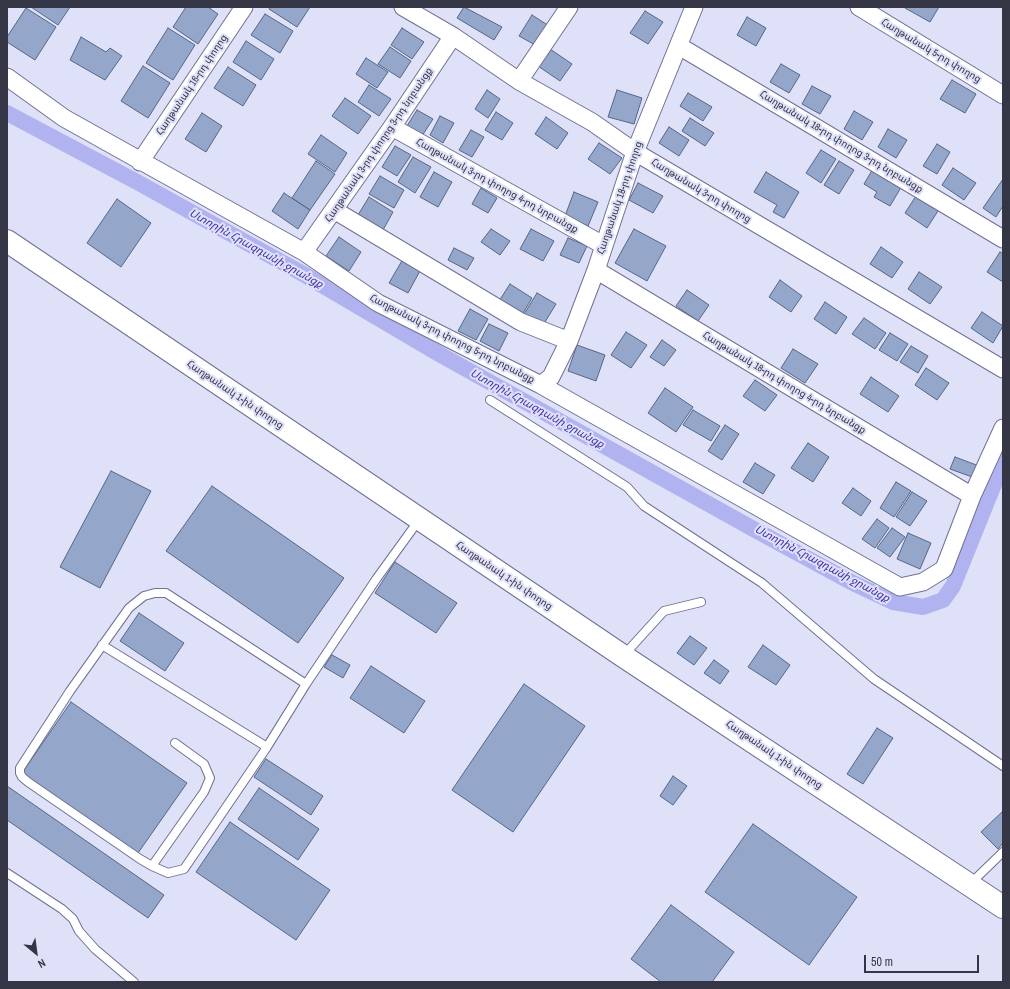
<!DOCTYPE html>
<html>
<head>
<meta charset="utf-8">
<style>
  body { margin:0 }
  #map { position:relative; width:1010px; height:989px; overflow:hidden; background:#dfe1f9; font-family:"Archivo Narrow",sans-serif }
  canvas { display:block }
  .frame { position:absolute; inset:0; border:8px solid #343545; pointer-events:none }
  .north { position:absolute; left:16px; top:933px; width:40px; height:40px; -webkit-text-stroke:3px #dfe1f9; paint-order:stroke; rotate:151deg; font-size:11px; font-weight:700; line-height:16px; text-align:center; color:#343545 }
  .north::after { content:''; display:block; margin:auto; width:14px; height:18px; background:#343545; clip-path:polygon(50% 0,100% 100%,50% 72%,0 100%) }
  .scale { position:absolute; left:864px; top:955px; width:115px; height:18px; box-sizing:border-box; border:2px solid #343545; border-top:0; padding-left:5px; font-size:12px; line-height:14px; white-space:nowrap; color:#343545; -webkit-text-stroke:3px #dfe1f9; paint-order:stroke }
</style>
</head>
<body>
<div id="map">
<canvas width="1010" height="989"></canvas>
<div class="frame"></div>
<div class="north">N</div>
<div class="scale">50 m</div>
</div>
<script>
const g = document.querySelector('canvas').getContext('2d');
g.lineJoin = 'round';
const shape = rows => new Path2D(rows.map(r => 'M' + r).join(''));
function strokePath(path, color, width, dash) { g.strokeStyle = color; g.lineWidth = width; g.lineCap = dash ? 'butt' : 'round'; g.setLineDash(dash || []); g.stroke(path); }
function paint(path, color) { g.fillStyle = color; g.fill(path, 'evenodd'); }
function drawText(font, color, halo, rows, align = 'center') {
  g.font = font + ' "Archivo Narrow","Noto Sans Armenian",sans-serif'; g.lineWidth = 4; g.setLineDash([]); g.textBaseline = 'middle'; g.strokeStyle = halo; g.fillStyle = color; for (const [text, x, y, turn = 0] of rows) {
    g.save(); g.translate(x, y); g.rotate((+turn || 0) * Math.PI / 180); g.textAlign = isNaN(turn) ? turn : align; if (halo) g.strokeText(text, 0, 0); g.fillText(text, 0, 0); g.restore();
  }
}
strokePath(shape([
  [7,113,137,182,305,275,441,355,757,531,851,582,893,602,923,607,943,600,953,586,1003,462]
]), '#b1b3f1', 16);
const building = shape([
  [31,7,70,7,58,25,31,7],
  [186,7,208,7,218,14,198,44,173,27,186,7],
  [270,7,310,7,297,27,269,9,270,7],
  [464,7,502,27,494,40,457,18,464,7],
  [906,7,939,7,930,22,905,8,906,7],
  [26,8,56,27,35,60,7,42,7,37,26,8],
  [645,11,663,22,648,44,630,33,645,11],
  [265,14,293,31,280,53,251,35,265,14],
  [532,15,549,26,537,46,519,36,532,15],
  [747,17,766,28,756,46,737,35,747,17],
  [168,28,195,45,173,80,146,63,168,28],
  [402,28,424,42,412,59,391,45,402,28],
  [81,37,106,52,110,48,122,56,105,80,70,60,81,37],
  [246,41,274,59,261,80,233,62,246,41],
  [390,47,411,61,400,78,378,64,390,47],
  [550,49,572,64,560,81,538,66,550,49],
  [366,58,388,72,377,88,356,74,366,58],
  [781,64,800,75,789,93,770,82,781,64],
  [143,66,170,83,148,118,121,101,143,66],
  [228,67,256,85,243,106,214,88,228,67],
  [952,80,976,94,965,113,940,99,952,80],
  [369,85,391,99,379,116,358,102,369,85],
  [812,86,831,96,820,114,802,104,812,86],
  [487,90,500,99,488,118,475,109,487,90],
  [617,90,642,98,634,124,608,117,617,90],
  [688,93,712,107,703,121,680,106,688,93],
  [345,98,371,116,358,134,332,116,345,98],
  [417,110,433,119,420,139,405,129,417,110],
  [854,111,873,122,862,140,844,129,854,111],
  [496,112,513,123,502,140,485,130,496,112],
  [202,113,222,126,206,152,185,139,202,113],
  [440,116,454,123,443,143,430,135,440,116],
  [546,117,568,133,557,149,535,134,546,117],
  [690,118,714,133,705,146,682,131,690,118],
  [669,127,689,140,679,156,659,143,669,127],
  [888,129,907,140,896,158,878,147,888,129],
  [471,130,484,137,472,157,459,150,471,130],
  [321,135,347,153,335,172,308,154,321,135],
  [599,143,622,158,610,174,588,159,599,143],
  [937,144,950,152,937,174,923,166,937,144],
  [395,146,411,155,397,176,382,167,395,146],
  [821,150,836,159,821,183,806,173,821,150],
  [413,157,431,167,415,193,398,182,413,157],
  [316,161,335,174,310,210,292,198,316,161],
  [839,161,854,170,839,194,824,185,839,161],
  [874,167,903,184,890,206,874,197,877,192,864,184,874,167],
  [953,168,976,183,964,200,942,185,953,168],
  [434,172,452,182,438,207,420,197,434,172],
  [766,172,799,192,784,218,773,212,777,205,754,192,766,172],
  [380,176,404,190,394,208,369,194,380,176],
  [1003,179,1003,206,996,217,983,208,1003,179],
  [638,183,663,196,653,213,629,200,638,183],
  [481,188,497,198,488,213,472,204,481,188],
  [574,192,598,202,588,226,565,216,574,192],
  [284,193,310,210,298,229,272,211,284,193],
  [916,196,938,211,927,228,905,213,916,196],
  [369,197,393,212,383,230,358,215,369,197],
  [117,199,151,223,121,267,87,243,117,199],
  [491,229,510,241,500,255,481,242,491,229],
  [531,229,554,241,543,261,520,249,531,229],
  [634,229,666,246,647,281,615,263,634,229],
  [339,237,361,252,349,271,326,256,339,237],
  [568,238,587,246,579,263,560,255,568,238],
  [881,247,903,262,892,278,870,264,881,247],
  [454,248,474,258,467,270,448,260,454,248],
  [1000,252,1003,254,1003,282,987,272,1000,252],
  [403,259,421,269,408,293,389,283,403,259],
  [919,272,942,287,930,304,908,289,919,272],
  [780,280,802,296,791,312,769,297,780,280],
  [510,284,532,298,522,315,499,301,510,284],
  [687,290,709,305,698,321,676,306,687,290],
  [537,293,556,304,542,327,523,316,537,293],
  [825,302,847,317,836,334,814,319,825,302],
  [470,309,488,319,476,340,458,331,470,309],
  [982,312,1003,326,993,343,971,328,982,312],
  [864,318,886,333,875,349,852,334,864,318],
  [489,324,508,333,499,351,480,341,489,324],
  [626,332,647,345,631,368,611,355,626,332],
  [890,333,908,344,897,361,879,350,890,333],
  [662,340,676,350,664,366,650,357,662,340],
  [577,345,605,355,596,381,568,371,577,345],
  [911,346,928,356,918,373,900,362,911,346],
  [793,349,818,364,805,383,781,368,793,349],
  [926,368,949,383,937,400,915,385,926,368],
  [871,377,899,396,888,412,860,394,871,377],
  [755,380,777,395,765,411,743,396,755,380],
  [665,388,693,407,676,432,648,413,665,388],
  [693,410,720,426,711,441,683,425,693,410],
  [725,425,739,434,722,460,708,451,725,425],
  [808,443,829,457,813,482,791,468,808,443],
  [955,457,979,466,975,478,950,469,955,457],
  [755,463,775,475,763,494,743,482,755,463],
  [111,471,151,491,100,588,60,567,111,471],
  [896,482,911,491,894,517,880,508,896,482],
  [212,486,344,578,298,643,166,551,212,486],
  [853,488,871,501,861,516,842,503,853,488],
  [912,492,927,501,910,526,896,517,912,492],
  [877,519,889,528,875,548,862,539,877,519],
  [892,528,905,537,890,557,877,548,892,528],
  [908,533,931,543,920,569,897,559,908,533],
  [395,562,457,603,436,633,375,593,395,562],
  [139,613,184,643,165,671,120,641,139,613],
  [690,636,707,648,694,665,677,653,690,636],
  [763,645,790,665,776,685,748,667,763,645],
  [332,655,350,665,343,678,324,667,332,655],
  [714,660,729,671,720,684,704,673,714,660],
  [371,666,425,701,404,733,350,698,371,666],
  [524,684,585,726,513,832,452,790,524,684],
  [71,702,187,783,138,853,22,773,71,702],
  [877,728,893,738,863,784,847,774,877,728],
  [266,759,323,796,311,815,254,777,266,759],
  [673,776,687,786,673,805,660,796,673,776],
  [7,786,164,895,148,918,7,820,7,786],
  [259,788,319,829,298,860,238,819,259,788],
  [1003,811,1003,843,998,849,981,832,1003,811],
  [230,822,330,890,296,940,196,872,230,822],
  [753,824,857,897,809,965,705,892,753,824],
  [671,905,734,952,712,982,661,982,631,959,671,905]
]);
paint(building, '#94a7ca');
strokePath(building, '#556686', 1);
const lane = shape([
  [490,400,627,487,644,506,762,583,874,679,1003,766],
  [102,645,267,747],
  [624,655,664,611,701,602],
  [175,743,204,764,210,778,204,792,152,866,168,873,184,869,267,747,306,684,377,578,419,520],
  [152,866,140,859,28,782,22,777,20,773,20,768,70,691,129,608,144,596,155,593,166,593,306,684],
  [7,873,62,909,73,919,79,931,95,949,134,982],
  [970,884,1003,852]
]);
const street = shape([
  [403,7,453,36,519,81,592,122,635,152,1003,369],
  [859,7,1003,95],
  [679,46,1003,239],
  [7,77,64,118,304,252,378,303,541,385,900,587,923,582,944,569,972,496,1003,428],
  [519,81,569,7],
  [392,127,603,245],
  [140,162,244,7],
  [334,210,521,322,569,341],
  [304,252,392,127,453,36],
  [596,270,972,496],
  [541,385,551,377,569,341,596,270,635,152,694,7]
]);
const secondary = shape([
  [7,241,623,656,1003,907]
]);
strokePath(lane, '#6f7194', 10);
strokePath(street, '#6f7194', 19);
strokePath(secondary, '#6f7194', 24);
strokePath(lane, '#fff', 8);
strokePath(street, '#fff', 17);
strokePath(secondary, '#fff', 22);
drawText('10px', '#343545', '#dfe1f9', [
  ["Հաղթանակ 5-րդ փողոց",931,51,31],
  ["Հաղթանակ 16-րդ փողոց",192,85,-56],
  ["Հաղթանակ 18-րդ փողոց 3-րդ նրբանցք",841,142,31],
  ["Հաղթանակ 3-րդ փողոց 3-րդ նրբանցք",379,145,-56],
  ["Հաղթանակ 3-րդ փողոց 4-րդ նրբանցք",497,186,29],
  ["Հաղթանակ 3-րդ փողոց",701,191,31],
  ["Հաղթանակ 18-րդ փողոց",620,198,-71],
  ["Հաղթանակ 3-րդ փողոց 5-րդ նրբանցք",452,339,27],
  ["Հաղթանակ 18-րդ փողոց 4-րդ նրբանցք",784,383,31],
  ["Հաղթանակ 1-ին փողոց",235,395,34],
  ["Հաղթանակ 1-ին փողոց",504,576,34],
  ["Հաղթանակ 1-ին փողոց",774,755,34]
]);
drawText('italic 11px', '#422ea3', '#dfe1f9', [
  ["Ստորին Հրազդանի ջրանցք",256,249,29],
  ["Ստորին Հրազդանի ջրանցք",537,409,29],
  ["Ստորին Հրազդանի ջրանցք",822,564,28]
]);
</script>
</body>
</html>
